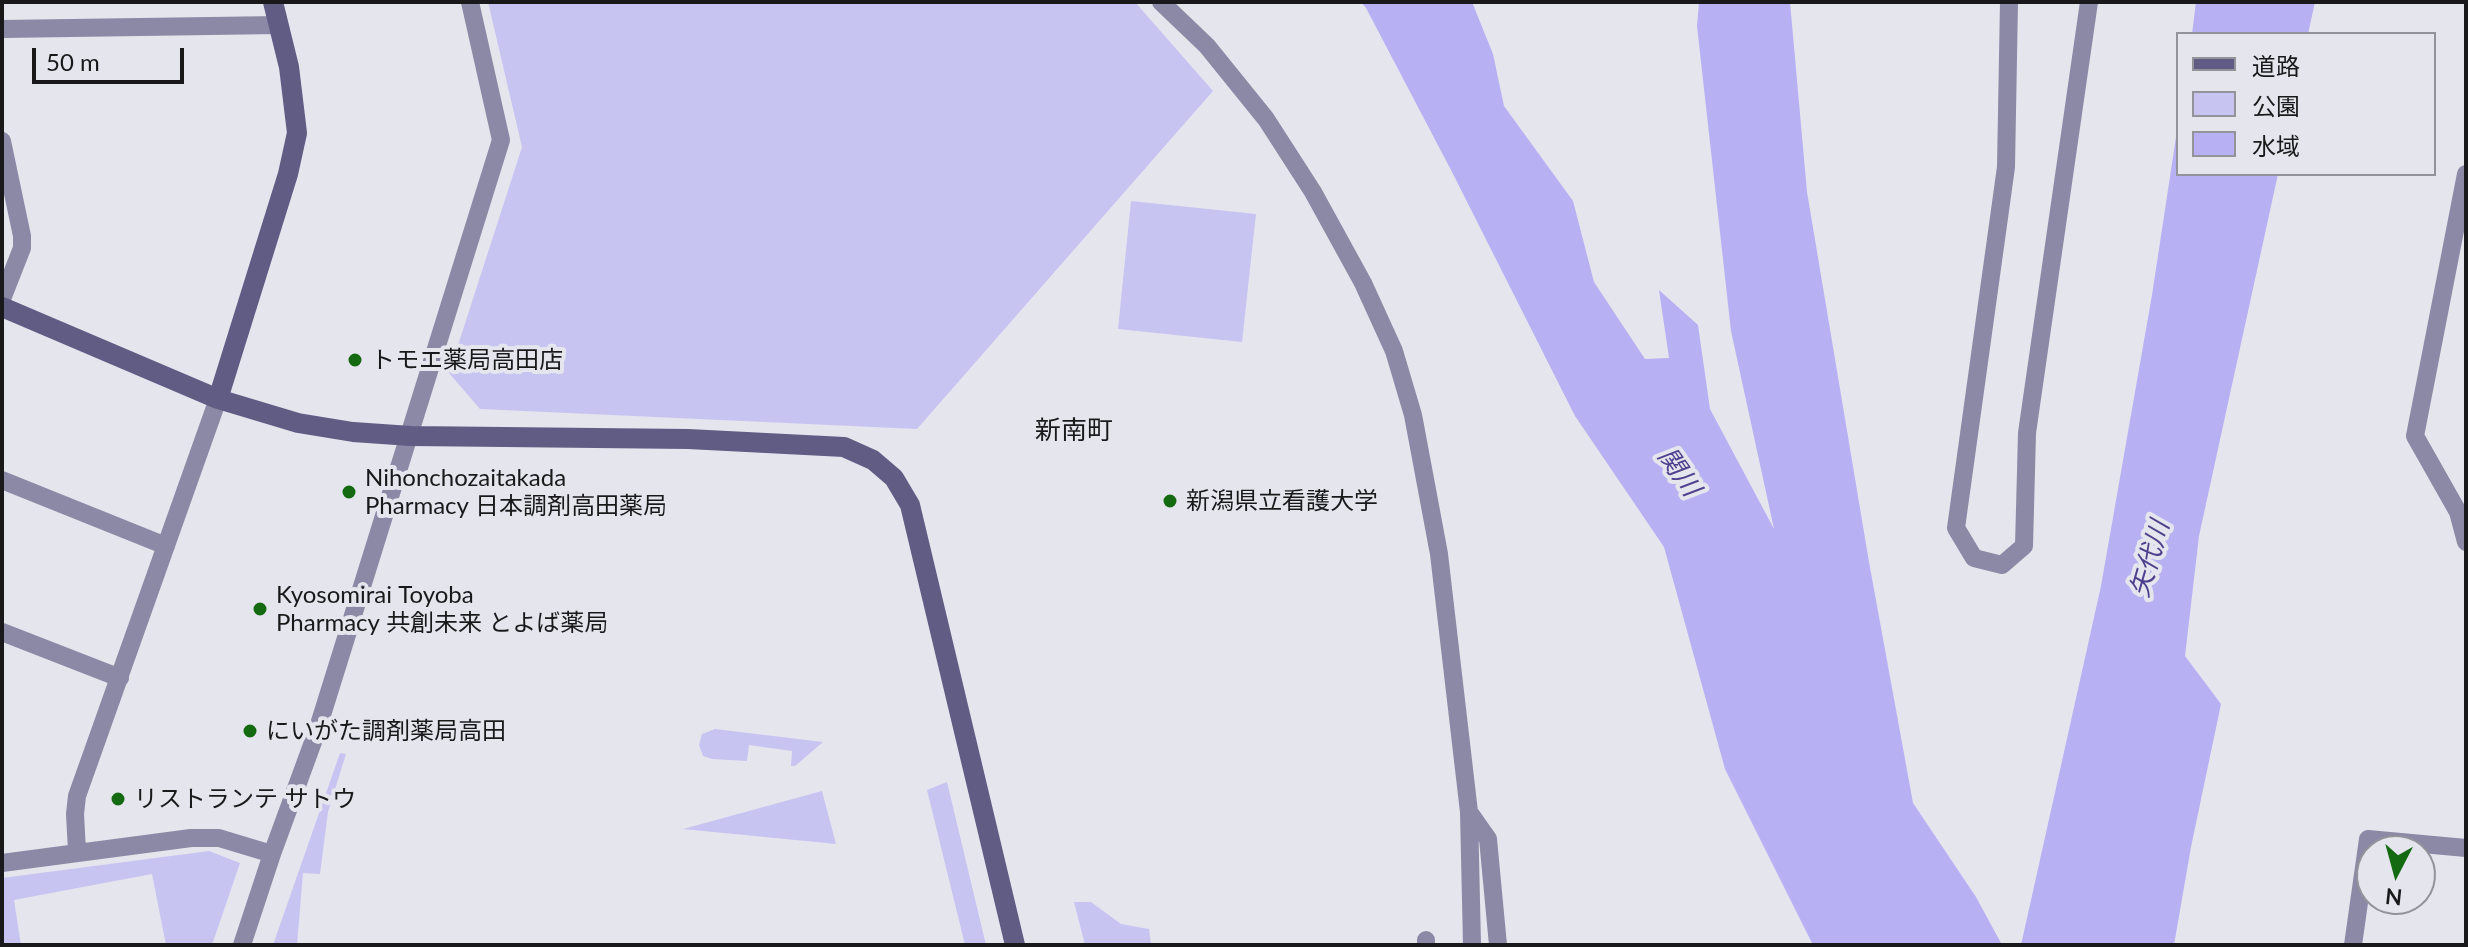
<!DOCTYPE html>
<html>
<head>
<meta charset="utf-8">
<style>
  body { margin:0 }
  #map { position:relative; width:2468px; height:947px; overflow:hidden; background:#e5e5ee; font-family:Lato,"Noto Sans JP",sans-serif }
  canvas { display:block }
  .frame { position:absolute; inset:0; border:4px solid #19191c; pointer-events:none }
  .legend { position:absolute; left:2176px; top:32px; width:260px; height:144px; box-sizing:border-box; background:#e5e5ee; border:2px solid #93939a; margin:0; padding:10px 14px; list-style:none; font-size:24px; color:#19191c }
  .legend li { display:flex; align-items:center; gap:16px; height:40px }
  .legend b { width:40px; border:2px solid #93939a }
  .north { position:absolute; left:2356px; top:835px; width:80px; height:80px; box-sizing:border-box; background:#e5e5ee; border:2px solid #93939a; border-radius:50%; rotate:186deg; font-size:22px; font-weight:700; line-height:32px; text-align:center; color:#19191c }
  .north::after { content:''; display:block; margin:auto; width:28px; height:36px; background:#146a11; clip-path:polygon(50% 0,100% 100%,50% 72%,0 100%) }
  .scale { position:absolute; left:32px; top:48px; width:152px; height:36px; box-sizing:border-box; border:4px solid #19191c; border-top:0; padding-left:10px; font-size:24px; line-height:28px; white-space:nowrap; color:#19191c; -webkit-text-stroke:6px #e5e5ee; paint-order:stroke }
</style>
</head>
<body>
<div id="map">
<canvas width="2468" height="947"></canvas>
<div class="frame"></div>
<ul class="legend">
<li><b style="height:10px;background:#615c84"></b>道路</li>
<li><b style="height:22px;background:#c8c4f2"></b>公園</li>
<li><b style="height:22px;background:#b7b0f3"></b>水域</li>
</ul>
<div class="north">N</div>
<div class="scale">50 m</div>
</div>
<script>
const g = document.querySelector('canvas').getContext('2d');
g.lineJoin = 'round';
function paint(path, color) { g.fillStyle = color; g.fill(path, 'evenodd'); }
const shape = rows => new Path2D(rows.map(r => 'M' + r).join(''));
function strokePath(path, color, width, dash) { g.strokeStyle = color; g.lineWidth = width; g.lineCap = dash ? 'butt' : 'round'; g.setLineDash(dash || []); g.stroke(path); }
function drawText(font, color, halo, rows, align = 'center') {
  g.font = font + ' Lato,"Noto Sans JP",sans-serif'; g.lineWidth = 8; g.setLineDash([]); g.textBaseline = 'middle'; g.strokeStyle = halo; g.fillStyle = color; for (const [text, x, y, turn = 0] of rows) {
    g.save(); g.translate(x, y); g.rotate((+turn || 0) * Math.PI / 180); g.textAlign = isNaN(turn) ? turn : align; if (halo) g.strokeText(text, 0, 0); g.fillText(text, 0, 0); g.restore();
  }
}
paint(shape([
  [488,2,1135,2,1213,91,917,429,480,409,449,373,522,147],
  [1131,201,1256,214,1242,342,1118,329],
  [715,729,823,742,795,766,791,766,792,751,749,745,747,761,712,759,703,756,699,745,702,734],
  [340,753,346,754,328,812,320,874,303,873,297,945,273,945],
  [947,782,986,945,965,945,927,790],
  [822,791,836,844,683,829],
  [209,851,240,863,212,945,166,945,152,874,14,900,21,945,2,945,2,878],
  [1074,902,1091,902,1121,924,1149,929,1151,945,1085,945]
]), '#c8c4f2');
paint(shape([
  [1361,2,1472,2,1493,54,1504,106,1573,201,1594,282,1645,359,1669,358,1659,290,1698,325,1710,409,1774,529,1731,331,1697,26,1699,2,1790,2,1807,192,1869,562,1913,803,1976,897,2002,945,1813,945,1725,769,1664,547,1575,416,1451,170,1366,8],
  [2196,2,2315,2,2308,34,2192,34],
  [2178,124,2178,174,2278,174,2199,536,2185,656,2221,704,2191,847,2174,945,2021,945,2101,586,2152,295]
]), '#b7b0f3');
strokePath(shape([
  [1161,2,1207,46,1266,119,1313,192,1363,283,1394,351,1413,415,1439,554,1469,812,1472,945],
  [2009,2,2006,167,1956,528,1974,558,2002,565,2024,546,2027,433,2089,2],
  [2,29,279,25],
  [2,141,22,236,22,248,2,299],
  [2466,174,2415,436,2458,512,2466,542],
  [2,480,166,546],
  [2,632,120,678],
  [1469,812,1488,839,1498,945],
  [77,851,75,814,77,796,218,399],
  [2,863,191,838,219,838,272,854],
  [1426,940,1426,945],
  [242,945,272,854,317,731,501,140,470,2],
  [2353,945,2368,839,2466,848]
]), '#8b89a5', 18);
strokePath(shape([
  [2,307,218,399,298,423,353,432,411,436,688,439,844,447,873,460,894,478,910,505,1015,945],
  [218,399,288,174,297,133,289,67,273,2]
]), '#615c84', 20);
for (const [x, y, r, color] of [
  [355,360,8,"#146a11"],
  [349,492,8,"#146a11"],
  [1170,501,8,"#146a11"],
  [260,609,8,"#146a11"],
  [250,731,8,"#146a11"],
  [118,799,8,"#146a11"]
]) { const dot = new Path2D(); dot.arc(x, y, r, 0, 2 * Math.PI); g.fillStyle = color; g.fill(dot); strokePath(dot, '#e5e5ee', 3); }
drawText('24px', '#19191c', '#e5e5ee', [
  ["トモエ薬局高田店",371,360],
  ["Nihonchozaitakada",365,478],
  ["Pharmacy 日本調剤高田薬局",365,506],
  ["新潟県立看護大学",1186,501],
  ["Kyosomirai Toyoba",276,595],
  ["Pharmacy 共創未来 とよば薬局",276,623],
  ["にいがた調剤薬局高田",266,731],
  ["リストランテ サトウ",134,799]
], 'left');
drawText('26px', '#19191c', '#e5e5ee', [
  ["新南町",1074,431]
]);
drawText('italic 26px', '#4f408d', '#e5e5ee', [
  ["関川",1679,472,55],
  ["矢代川",2150,559,-74]
]);
</script>
</body>
</html>
